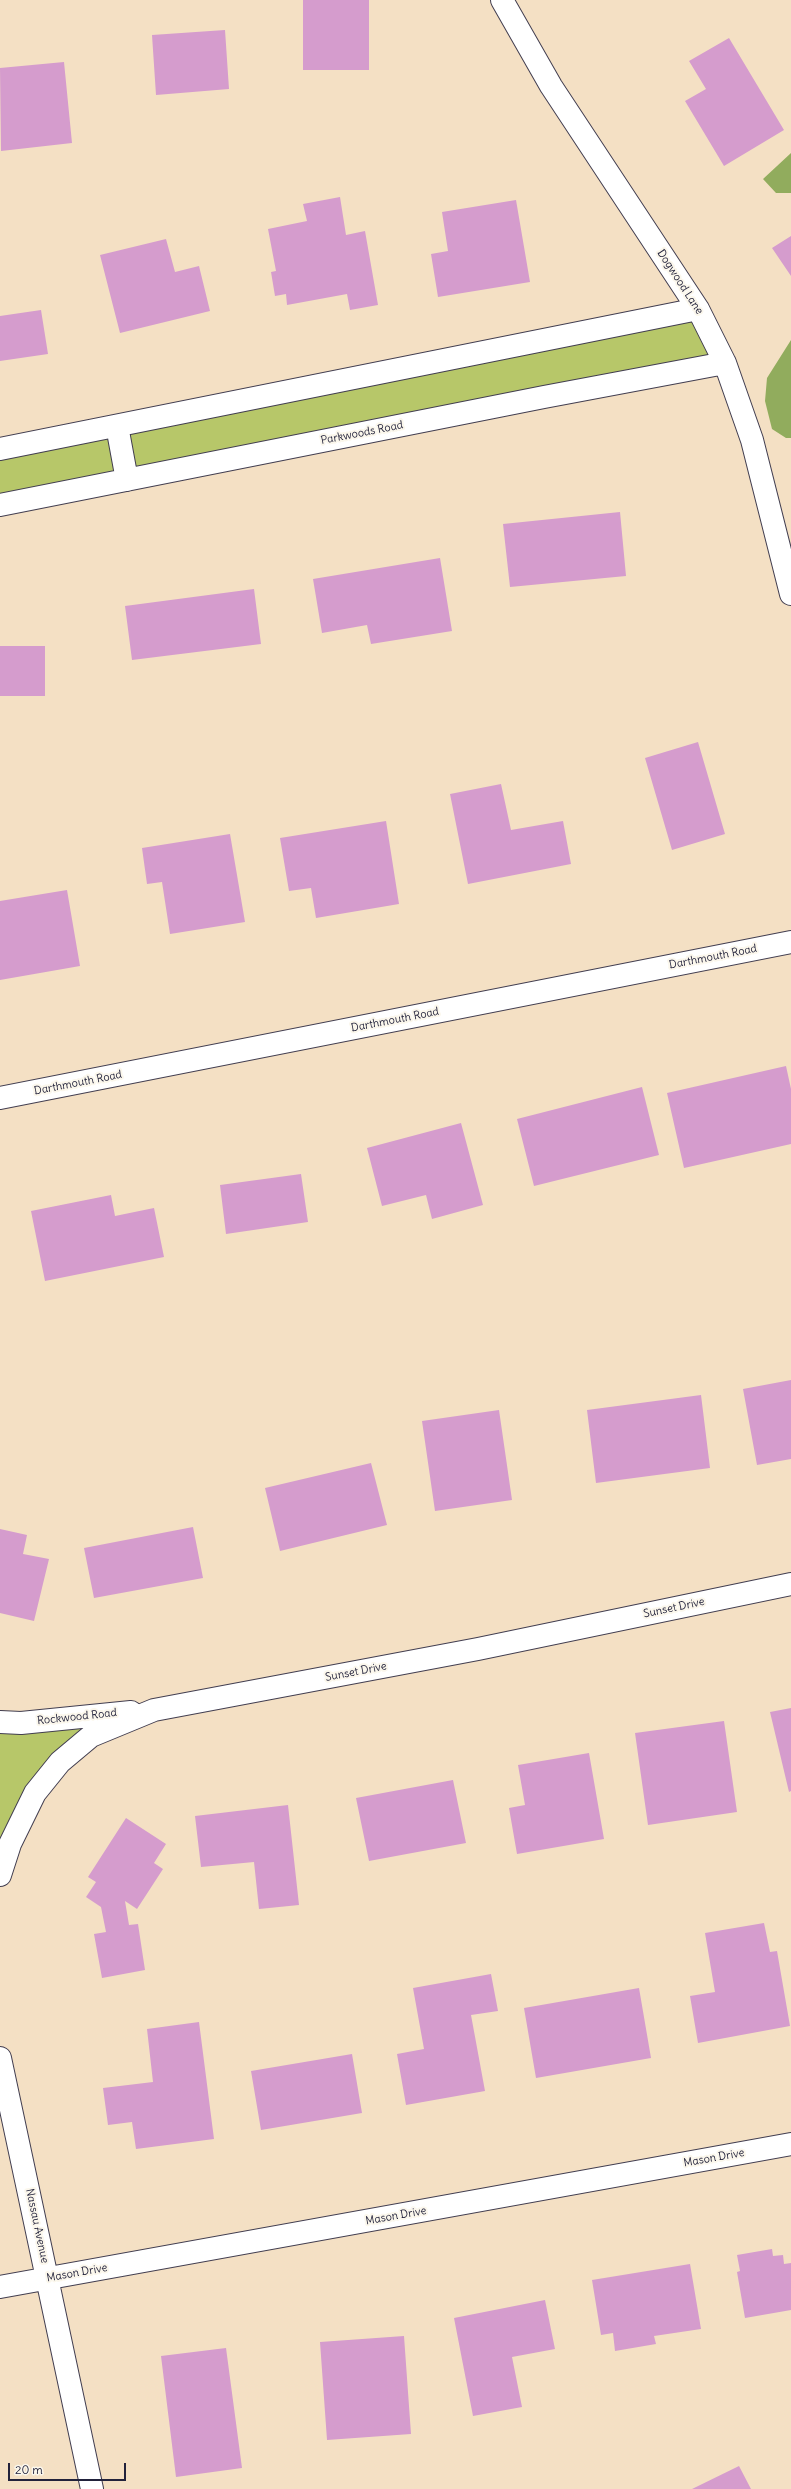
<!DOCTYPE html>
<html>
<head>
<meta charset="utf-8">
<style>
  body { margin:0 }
  #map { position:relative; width:791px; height:2489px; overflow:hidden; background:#f4e0c4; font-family:Delius,sans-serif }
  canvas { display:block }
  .scale { position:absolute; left:8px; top:2463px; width:118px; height:18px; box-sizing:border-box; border:2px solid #22223b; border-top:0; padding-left:5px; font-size:12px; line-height:14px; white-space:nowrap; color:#22223b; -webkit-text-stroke:3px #fbf7ec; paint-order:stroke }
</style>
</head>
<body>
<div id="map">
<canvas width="791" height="2489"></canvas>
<div class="scale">20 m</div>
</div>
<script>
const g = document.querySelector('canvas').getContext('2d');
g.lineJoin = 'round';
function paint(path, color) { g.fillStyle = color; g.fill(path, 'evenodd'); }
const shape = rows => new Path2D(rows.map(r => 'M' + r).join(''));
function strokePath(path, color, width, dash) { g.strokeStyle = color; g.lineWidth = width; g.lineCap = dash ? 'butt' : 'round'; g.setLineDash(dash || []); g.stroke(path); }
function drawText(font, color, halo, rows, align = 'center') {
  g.font = font + ' Delius,sans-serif'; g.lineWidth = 4; g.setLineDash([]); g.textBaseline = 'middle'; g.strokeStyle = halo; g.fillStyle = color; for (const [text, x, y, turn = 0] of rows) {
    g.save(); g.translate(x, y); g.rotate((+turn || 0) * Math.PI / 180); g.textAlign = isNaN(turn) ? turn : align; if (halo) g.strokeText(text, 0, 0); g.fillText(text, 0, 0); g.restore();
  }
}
paint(shape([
  [698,309,725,363,0,507,0,449],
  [154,1710,60,1762,0,1875,0,1722]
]), '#b7c769');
paint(shape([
  [791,153,791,193,776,193,763,179],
  [791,340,791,438,786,438,772,429,765,401,767,378]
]), '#91ac5d');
paint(shape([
  [303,0,369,0,369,70,303,70],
  [225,30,229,89,156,95,152,35],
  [729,38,784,130,724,166,685,101,706,89,689,61],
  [64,62,72,143,1,151,0,68],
  [340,197,346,235,365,231,378,305,350,310,347,294,287,305,286,294,275,296,271,272,276,271,268,229,307,221,303,204],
  [516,200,530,282,438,297,431,254,448,251,442,212],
  [791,236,791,276,772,248],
  [166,239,175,272,199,266,210,311,120,333,100,255],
  [41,310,48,354,0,361,0,316],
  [620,512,626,576,510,587,503,524],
  [440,558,452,631,371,644,367,625,322,633,313,579],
  [254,589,261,644,132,660,125,606],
  [0,646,45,646,45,696,0,696],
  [698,742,725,834,672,850,645,758],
  [501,784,511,830,563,821,571,864,468,884,450,794],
  [386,821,399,904,316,918,311,888,289,891,280,838],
  [230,834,245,922,170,934,162,882,147,884,142,848],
  [67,890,80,966,0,980,0,901],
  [786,1066,791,1089,791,1144,684,1168,667,1093],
  [642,1087,659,1155,534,1186,517,1119],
  [461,1123,483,1205,432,1219,426,1195,382,1206,367,1148],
  [301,1174,308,1222,226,1234,220,1185],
  [111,1195,115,1216,154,1208,164,1257,45,1281,31,1211],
  [791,1380,791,1459,757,1465,743,1389],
  [701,1395,710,1468,596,1483,587,1410],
  [499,1410,512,1500,435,1511,422,1421],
  [371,1463,387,1525,280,1551,265,1488],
  [193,1527,203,1578,94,1598,84,1548],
  [0,1529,27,1535,23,1554,49,1559,34,1621,0,1613],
  [791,1708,791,1791,789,1792,770,1712],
  [724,1721,737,1812,648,1825,635,1733],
  [589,1753,604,1839,517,1854,509,1808,525,1805,518,1765],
  [453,1780,466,1843,369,1861,356,1798],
  [288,1805,299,1905,259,1909,254,1862,201,1867,195,1816],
  [126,1818,166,1844,154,1863,163,1869,137,1909,125,1901,129,1925,138,1924,145,1970,102,1978,94,1934,106,1932,101,1907,86,1897,96,1882,88,1877],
  [764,1923,770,1952,777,1951,790,2026,698,2043,690,1996,715,1992,705,1933],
  [491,1974,498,2011,471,2015,485,2091,406,2105,397,2054,424,2049,413,1988],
  [639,1988,651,2058,536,2078,524,2008],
  [199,2022,214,2139,136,2149,132,2122,108,2125,103,2088,153,2082,147,2029],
  [352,2054,362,2113,261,2130,251,2071],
  [772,2249,773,2256,783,2255,784,2264,791,2263,791,2310,745,2318,737,2272,740,2271,737,2255],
  [690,2264,701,2329,654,2336,656,2344,615,2351,613,2333,601,2335,592,2280],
  [545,2300,555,2349,512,2357,522,2407,473,2416,454,2318],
  [404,2336,411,2434,327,2440,320,2342],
  [226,2348,242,2468,176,2477,161,2356],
  [739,2466,751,2489,692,2489]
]), '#d59ccd');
const minor = shape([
  [502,0,551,86,698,309,725,363,752,440,791,594],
  [117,426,127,480],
  [0,449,698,309],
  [0,505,544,397,725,363],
  [0,1098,791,942],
  [0,1722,21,1723,131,1712],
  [0,1875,10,1844,35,1793,60,1762,91,1736,154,1710,478,1649,791,1584],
  [0,2058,92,2489],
  [0,2287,791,2144]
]);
strokePath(minor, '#423e50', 24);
strokePath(minor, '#fff', 22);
drawText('11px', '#22223b', '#fbf7ec', [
  ["Dogwood Lane",680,282,57],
  ["Parkwoods Road",362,433,-11],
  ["Darthmouth Road",713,957,-11],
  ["Darthmouth Road",395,1020,-11],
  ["Darthmouth Road",78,1083,-11],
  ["Sunset Drive",674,1608,-12],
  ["Sunset Drive",356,1672,-11],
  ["Rockwood Road",77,1717,-6],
  ["Mason Drive",714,2158,-10],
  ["Mason Drive",396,2216,-10],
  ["Nassau Avenue",37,2226,78],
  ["Mason Drive",77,2273,-10]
]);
</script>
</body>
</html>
